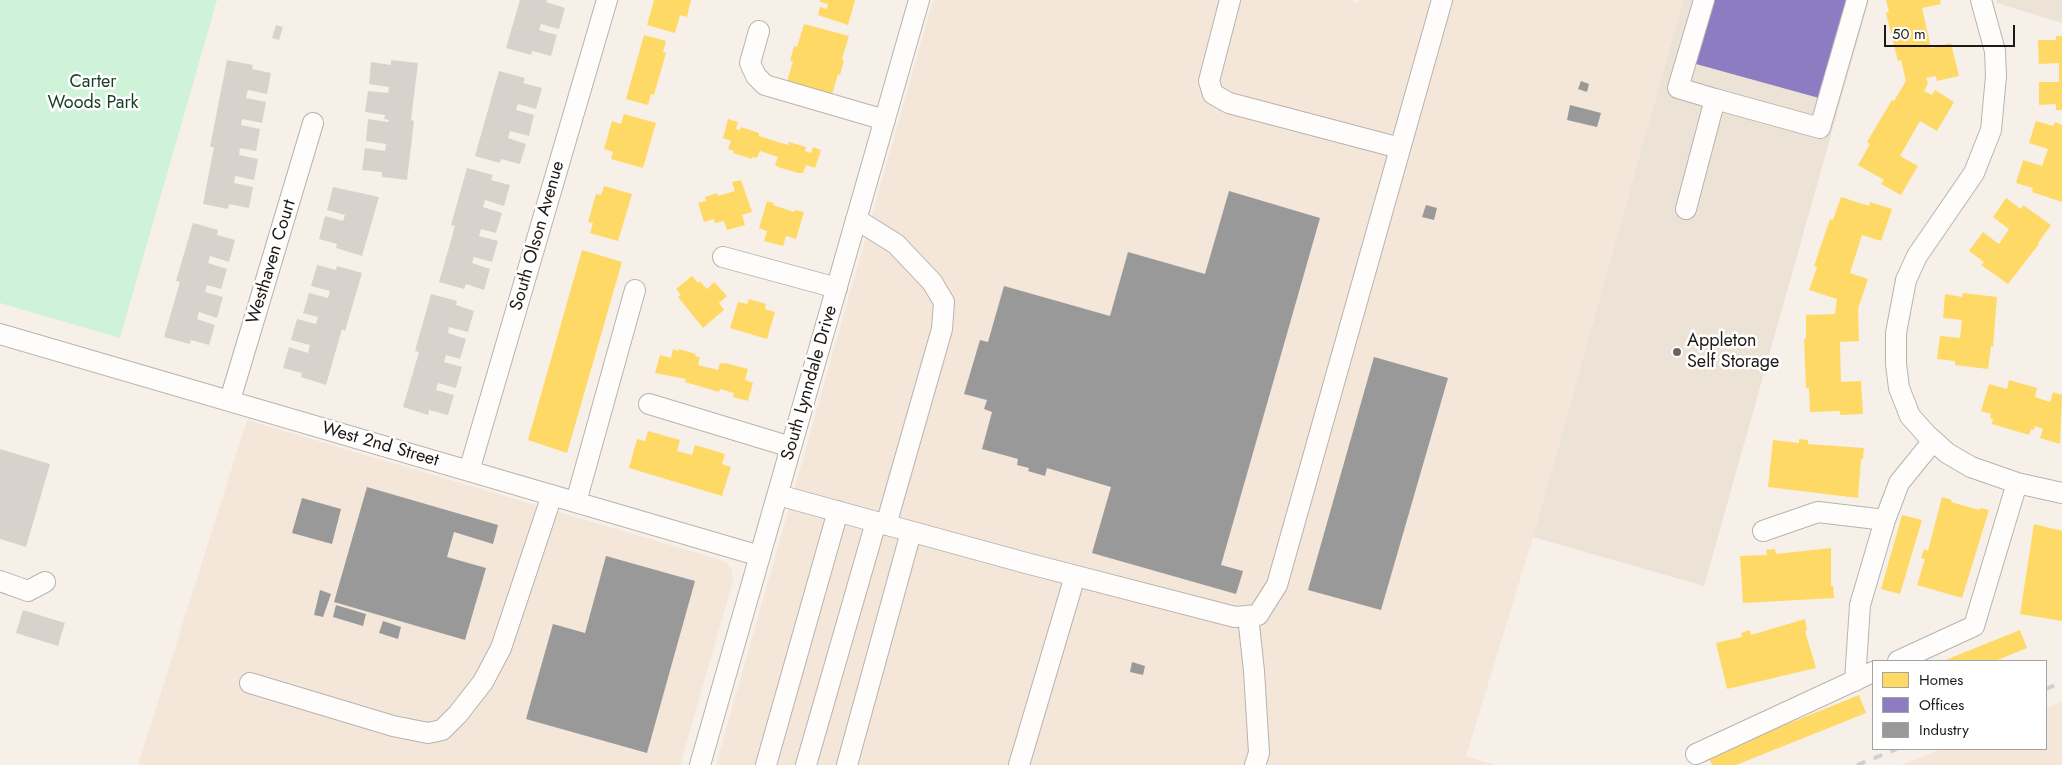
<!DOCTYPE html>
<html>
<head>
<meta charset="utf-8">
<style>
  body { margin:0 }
  #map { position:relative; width:2062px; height:765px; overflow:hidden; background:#f7f0e9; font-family:Jost,sans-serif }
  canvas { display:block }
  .legend { position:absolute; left:1872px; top:660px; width:175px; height:90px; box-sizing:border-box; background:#fff; border:1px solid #a5a3a1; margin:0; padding:6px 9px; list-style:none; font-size:15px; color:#1e1915 }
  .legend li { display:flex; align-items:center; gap:10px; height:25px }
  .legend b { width:25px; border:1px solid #a5a3a1 }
  .scale { position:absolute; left:1884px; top:25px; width:131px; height:22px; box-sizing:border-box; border:2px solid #1e1915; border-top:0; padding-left:6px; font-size:15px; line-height:18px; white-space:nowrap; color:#1e1915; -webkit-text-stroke:4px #fff; paint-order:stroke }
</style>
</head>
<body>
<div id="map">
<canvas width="2062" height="765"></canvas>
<ul class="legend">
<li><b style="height:14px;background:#ffd966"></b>Homes</li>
<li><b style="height:14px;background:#8e7cc3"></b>Offices</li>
<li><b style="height:14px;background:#999"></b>Industry</li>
</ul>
<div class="scale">50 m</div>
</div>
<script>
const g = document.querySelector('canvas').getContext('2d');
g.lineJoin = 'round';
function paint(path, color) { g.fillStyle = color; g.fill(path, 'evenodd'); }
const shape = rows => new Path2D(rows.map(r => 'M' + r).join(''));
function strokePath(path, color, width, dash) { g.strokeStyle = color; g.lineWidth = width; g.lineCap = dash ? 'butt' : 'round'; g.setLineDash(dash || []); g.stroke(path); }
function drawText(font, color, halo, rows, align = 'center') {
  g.font = font + ' Jost,sans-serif'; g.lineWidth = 5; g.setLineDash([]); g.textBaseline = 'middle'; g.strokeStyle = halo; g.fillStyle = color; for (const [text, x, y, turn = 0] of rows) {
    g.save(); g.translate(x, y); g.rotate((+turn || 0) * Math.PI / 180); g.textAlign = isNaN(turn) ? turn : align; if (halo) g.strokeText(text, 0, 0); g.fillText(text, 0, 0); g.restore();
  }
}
paint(shape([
  [1683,0,1869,0,1704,586,1533,537],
  [1996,0,2062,0,2062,23,1997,3]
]), '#ece2d5');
paint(shape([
  [933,0,1349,0,1358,3,1359,0,1683,0,1533,537,1466,756,1495,765,716,765],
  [247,420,721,560,728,564,732,570,733,581,680,765,138,765],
  [2062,702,2062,765,1900,765,1942,749,2046,749,2046,708]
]), '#f4e6d9');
paint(shape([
  [0,0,217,0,120,338,0,303]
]), '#cef3d8');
paint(shape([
  [654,0,691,0,687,17,680,15,675,33,647,25],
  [820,0,855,0,848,25,818,15,820,7,827,9,828,4,820,2],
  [1886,0,1940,0,1941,4,1922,8,1931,48,1951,43,1959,76,1937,81,1936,76,1926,78,1928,83,1924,91,1932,95,1935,90,1954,102,1937,131,1920,121,1900,156,1918,166,1901,195,1881,184,1884,180,1858,165,1870,144,1867,142,1892,100,1894,101,1906,81,1901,60,1898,61,1886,13,1889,12],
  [804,24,849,36,842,59,844,60,840,75,838,74,832,95,787,82,793,61,790,61,794,46,797,47],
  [644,35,666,41,663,52,666,53,654,95,651,94,648,105,626,99],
  [2056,36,2062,36,2062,110,2056,110,2056,104,2039,105,2039,82,2059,82,2059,63,2039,64,2038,40,2056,40],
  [624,114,656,123,643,168,611,159,613,152,604,149,612,121,621,124],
  [728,119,738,122,736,129,740,130,741,127,759,133,759,136,788,145,789,142,806,147,805,151,811,153,813,147,821,150,815,168,806,165,803,173,798,173,781,168,775,165,778,157,760,151,757,158,752,157,752,159,733,153,734,151,728,149,731,141,723,138],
  [2036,121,2053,126,2055,122,2062,125,2062,202,2032,192,2033,188,2016,183,2023,160,2042,166,2048,149,2029,143],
  [741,180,752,212,742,215,745,225,727,230,724,221,715,223,714,219,704,222,698,203,706,201,705,197,717,193,718,196,735,191,732,182],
  [604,186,632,194,618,241,590,233,593,223,588,222,596,194,601,195],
  [1841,197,1869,206,1870,202,1892,209,1881,241,1862,235,1850,273,1868,279,1858,309,1859,341,1840,342,1841,382,1861,381,1863,414,1840,415,1840,411,1810,412,1809,388,1806,388,1804,339,1806,339,1806,315,1835,314,1837,299,1809,290,1817,267,1814,266,1830,219,1833,220],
  [2006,198,2021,209,2023,205,2051,225,2038,243,2039,244,2008,284,1981,265,1984,262,1969,251,1983,232,1999,244,2009,229,1993,217],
  [767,201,774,203,773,205,794,212,795,210,804,212,796,239,786,236,783,246,764,241,767,231,759,228],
  [582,250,622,262,567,453,528,440],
  [692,276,698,283,700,281,707,289,714,282,727,296,719,303,724,310,703,328,678,297,681,295,676,289],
  [1963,293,1997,297,1993,347,1991,346,1988,369,1955,365,1955,361,1937,359,1940,336,1960,338,1962,320,1943,318,1945,294,1962,297],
  [749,299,766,304,765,309,775,312,767,339,730,328,738,302,747,304],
  [673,349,678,351,679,349,696,354,695,356,700,357,698,365,718,370,720,363,725,364,725,363,748,369,745,380,753,383,748,401,733,397,734,393,720,389,719,392,685,382,686,379,655,373,660,355,671,358],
  [2009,380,2037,388,2035,397,2050,402,2053,392,2062,395,2060,444,2040,438,2043,429,2035,426,2034,430,2031,429,2029,435,1992,424,1993,419,1990,418,1991,414,1981,411,1989,384,2007,389],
  [648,431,680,440,677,451,692,455,695,445,725,454,722,464,731,467,722,496,629,468,637,439,645,441],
  [1799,439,1808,440,1808,444,1864,448,1863,459,1861,459,1858,498,1768,487,1773,440,1799,443],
  [1942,497,1952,500,1951,502,1979,510,1980,508,1989,510,1962,598,1917,585,1925,559,1921,558,1924,549,1928,551],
  [1902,515,1922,520,1900,594,1881,589],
  [2034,524,2062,531,2062,621,2020,614],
  [1831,548,1831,586,1833,586,1834,598,1743,603,1740,556,1767,555,1766,550,1775,549,1776,554],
  [1805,619,1807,630,1805,631,1816,668,1727,689,1716,643,1742,637,1741,633,1750,630,1751,635],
  [2020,630,2027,648,1995,661,1943,661],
  [1859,695,1866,713,1736,765,1712,765,1708,756]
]), '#ffd966');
paint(shape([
  [1711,0,1846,0,1819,98,1696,64]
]), '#8e7cc3');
paint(shape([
  [1581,81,1589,84,1587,92,1578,89],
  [1570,105,1601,113,1597,127,1567,120],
  [1229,191,1320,218,1221,565,1243,571,1236,594,1092,553,1111,487,1047,468,1045,476,1028,471,1029,468,1017,465,1018,459,982,449,992,412,984,409,987,400,964,394,980,340,988,342,1004,286,1110,316,1128,252,1205,274],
  [1426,205,1437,208,1434,220,1422,217],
  [1374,357,1448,378,1381,610,1308,590],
  [367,487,498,525,493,544,454,532,447,557,486,568,465,640,334,602],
  [302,498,341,509,332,544,292,533],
  [606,556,695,581,647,753,526,719,553,624,585,633],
  [320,590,331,594,323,617,314,615],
  [336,605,366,614,363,626,333,617],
  [383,621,401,627,398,639,379,633],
  [1132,662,1145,666,1143,675,1130,672]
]), '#999');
paint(shape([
  [520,0,547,0,546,2,565,8,559,29,541,24,539,30,557,35,551,56,532,51,531,55,506,48],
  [276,25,283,27,279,40,272,38],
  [227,60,253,65,252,69,271,73,267,94,248,90,246,98,266,102,262,123,242,119,241,125,260,129,256,151,240,148,239,155,258,159,254,180,235,176,234,183,253,187,249,208,229,204,228,209,203,204,214,147,210,147],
  [391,60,418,63,411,120,414,121,407,180,382,177,382,172,362,170,365,148,385,151,386,144,366,141,368,119,388,122,389,120,384,119,385,115,365,112,368,91,388,93,389,87,369,84,371,62,391,65],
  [499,71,525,78,523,83,542,88,536,109,518,104,516,110,534,115,529,136,510,131,508,138,526,144,520,164,501,159,500,163,475,156],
  [467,168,493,175,491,180,510,185,504,206,485,200,483,207,502,213,496,233,481,229,479,236,498,241,492,262,474,257,472,263,490,269,484,290,466,284,464,289,439,282,455,226,451,225],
  [333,187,379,197,362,256,336,248,337,244,319,239,325,216,343,221,345,215,327,210],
  [193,223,218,230,217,235,235,240,229,262,210,256,208,263,227,269,221,289,207,285,205,292,223,297,217,318,199,312,197,319,215,325,209,345,191,340,190,344,164,337,180,282,176,281],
  [317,265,336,270,337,266,362,273,345,331,342,329,326,385,301,377,302,373,283,368,289,347,308,353,310,345,291,340,297,319,316,324,318,317,303,313,309,293,328,298,330,291,311,286],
  [431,294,457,301,456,305,474,311,468,332,449,327,448,333,466,339,460,359,446,355,444,362,462,367,456,388,438,383,436,390,454,395,448,415,429,410,428,415,403,407,419,352,415,351],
  [0,449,50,464,26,547,0,539],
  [23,610,65,623,58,646,16,633]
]), '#d8d2cc');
const minor = shape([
  [1230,0,1209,81,1213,94,1229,103,1400,148],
  [1981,0,1995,51,1996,76,1991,130,1974,173,1917,256,1906,280,1896,333,1896,364,1899,388,1910,416,1927,435,1947,453,1971,467,2017,483,2062,493],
  [759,31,750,63,756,76,765,85,885,120],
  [1715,99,1820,128,1857,0],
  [1686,209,1715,99,1678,88,1704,0],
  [856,219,896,244,932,282,944,302,942,329,886,525],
  [723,257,837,288],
  [0,334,760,556],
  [230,400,313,123],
  [649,404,791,447],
  [469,471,607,0],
  [778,495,1026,563,1235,617,1258,615,1277,585,1442,0],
  [576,502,635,290],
  [1763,531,1818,512,1885,520],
  [0,581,28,591,45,582],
  [1248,616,1254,671,1259,753,1255,765],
  [1898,661,1974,626,2017,483],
  [1855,681,1860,605,1885,520,1899,483,1933,441],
  [250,683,393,726,428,733,442,730,458,714,483,682,501,648,552,495],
  [1696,754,1873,672],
  [700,765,919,0],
  [766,765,838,511],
  [806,765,876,522],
  [847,765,911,532],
  [1019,765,1075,576]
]);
strokePath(minor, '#b8b3ae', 22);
strokePath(minor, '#fefdfc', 20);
strokePath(shape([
  [2046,689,2062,682],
  [1857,765,1897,749]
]), '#d2d0ce', 4, [9, 9]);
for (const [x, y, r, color] of [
  [1677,352,5,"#6a645f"]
]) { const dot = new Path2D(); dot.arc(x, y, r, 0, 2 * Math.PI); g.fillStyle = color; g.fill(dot); strokePath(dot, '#fff', 2); }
drawText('18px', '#183d2a', '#fff', [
  ["Carter",93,83],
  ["Woods Park",93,104]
]);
drawText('18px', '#1e1915', '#fff', [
  ["South Olson Avenue",538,236,-74],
  ["Westhaven Court",272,262,-73],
  ["South Lynndale Drive",810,383,-74],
  ["West 2nd Street",380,445,16]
]);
drawText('18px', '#1e1915', '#fff', [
  ["Appleton",1687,342],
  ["Self Storage",1687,363]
], 'left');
</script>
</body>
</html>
